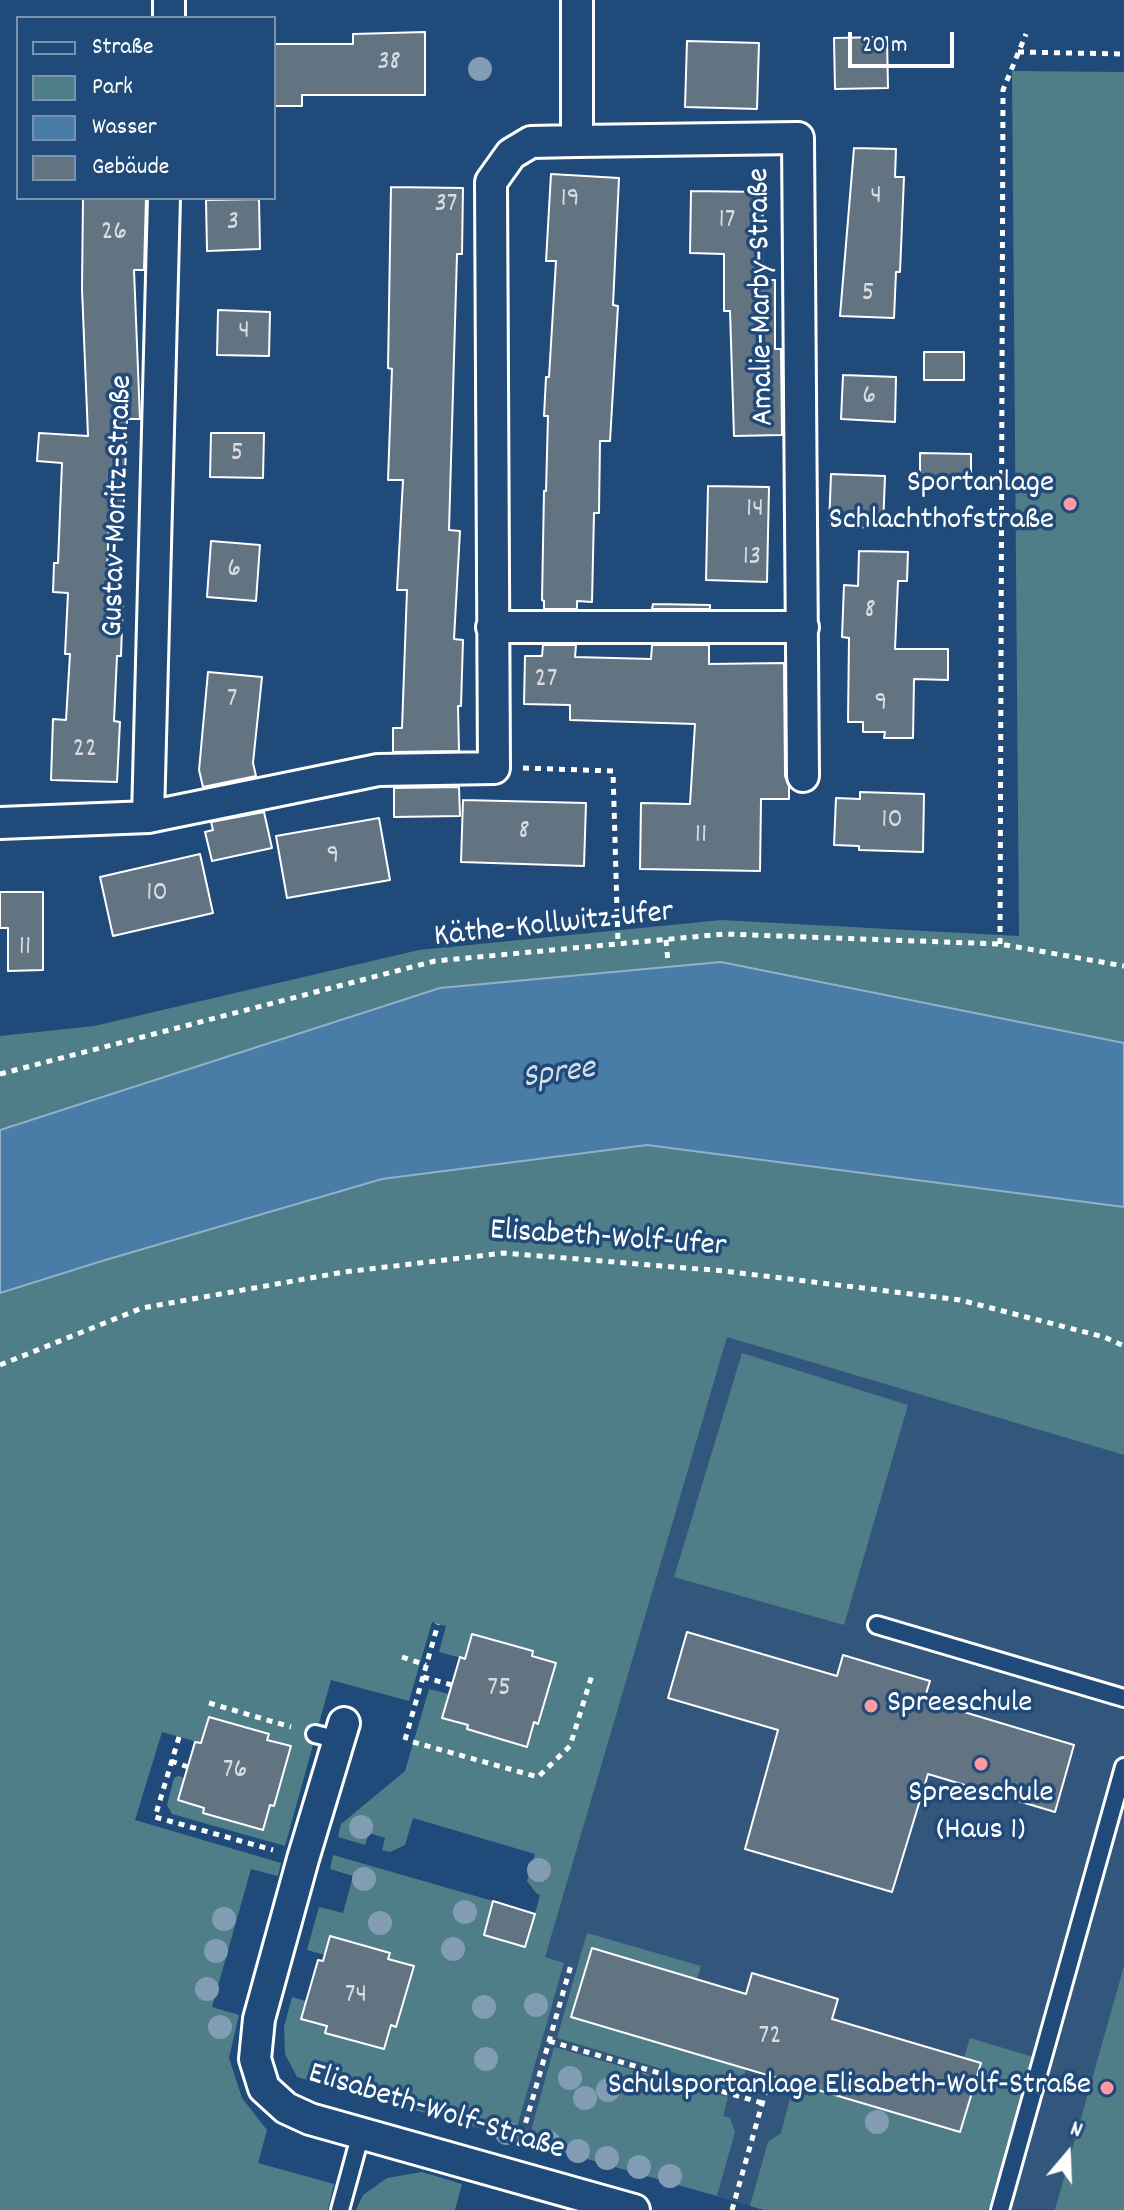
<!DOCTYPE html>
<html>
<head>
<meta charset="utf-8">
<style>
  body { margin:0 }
  #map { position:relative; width:1124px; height:2210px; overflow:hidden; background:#1f4a7a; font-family:Dekko,sans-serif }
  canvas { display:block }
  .legend { position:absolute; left:16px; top:16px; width:260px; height:184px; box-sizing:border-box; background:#1f4a7a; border:2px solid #7992af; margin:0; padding:10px 14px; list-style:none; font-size:24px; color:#fff }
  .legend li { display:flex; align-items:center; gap:16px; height:40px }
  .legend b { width:40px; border:2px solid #7992af }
  .north { position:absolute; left:1028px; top:2114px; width:80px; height:80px; -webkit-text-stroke:6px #1f4a7a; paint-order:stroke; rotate:19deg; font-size:22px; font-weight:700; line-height:32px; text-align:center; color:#fff }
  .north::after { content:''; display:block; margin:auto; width:28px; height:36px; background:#fff; clip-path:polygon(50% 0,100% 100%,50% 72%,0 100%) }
  .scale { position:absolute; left:848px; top:32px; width:106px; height:36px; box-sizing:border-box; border:4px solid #fff; border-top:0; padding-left:10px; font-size:24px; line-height:28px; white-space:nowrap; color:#fff; -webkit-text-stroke:6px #1f4a7a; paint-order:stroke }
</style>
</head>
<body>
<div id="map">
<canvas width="1124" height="2210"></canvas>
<ul class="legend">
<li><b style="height:10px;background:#1f4a7a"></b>Straße</li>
<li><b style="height:22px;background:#4f7e88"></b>Park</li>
<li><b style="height:22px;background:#497ca6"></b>Wasser</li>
<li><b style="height:22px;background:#627382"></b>Gebäude</li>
</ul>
<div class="north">N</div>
<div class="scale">20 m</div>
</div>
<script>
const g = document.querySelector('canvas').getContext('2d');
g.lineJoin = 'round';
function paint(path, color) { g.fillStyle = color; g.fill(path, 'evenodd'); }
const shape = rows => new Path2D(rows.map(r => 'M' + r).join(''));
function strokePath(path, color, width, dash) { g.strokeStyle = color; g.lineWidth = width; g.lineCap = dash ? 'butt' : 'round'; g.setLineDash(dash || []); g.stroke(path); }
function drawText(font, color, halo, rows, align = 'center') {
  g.font = font + ' Dekko,sans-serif'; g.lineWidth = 7; g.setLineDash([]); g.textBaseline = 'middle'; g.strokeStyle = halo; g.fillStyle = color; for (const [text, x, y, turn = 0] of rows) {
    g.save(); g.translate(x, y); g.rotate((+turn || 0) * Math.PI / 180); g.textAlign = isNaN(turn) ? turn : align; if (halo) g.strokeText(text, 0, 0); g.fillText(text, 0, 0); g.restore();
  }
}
paint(shape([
  [726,1336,1124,1455,1124,2210,764,2210,514,2138,564,1964,544,1957]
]), '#33567c');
paint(shape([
  [1012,71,1124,72,1124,1043,721,962,440,988,0,1130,0,1036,94,1026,419,950,721,920,1019,936],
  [647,1145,1124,1207,1124,1455,727,1337,545,1957,564,1963,514,2138,297,2077,285,2054,284,2027,292,1997,306,2001,302,2019,327,2026,325,2033,384,2049,391,2025,397,2026,414,1967,388,1959,390,1954,325,1955,307,1950,319,1907,343,1913,353,1876,330,1869,333,1855,493,1901,484,1935,526,1947,540,1895,536,1893,527,1881,535,1854,413,1818,405,1845,390,1852,382,1850,385,1838,369,1833,365,1845,338,1837,341,1824,405,1771,429,1689,449,1694,442,1718,468,1725,468,1730,526,1747,534,1722,538,1723,555,1663,532,1656,532,1651,473,1634,465,1659,439,1652,446,1626,432,1622,409,1701,331,1680,285,1846,172,1814,167,1805,174,1778,178,1776,185,1778,178,1800,204,1808,203,1813,263,1830,270,1805,274,1806,291,1747,267,1740,269,1734,209,1717,201,1743,162,1732,135,1820,281,1863,278,1876,251,1869,212,2007,239,2015,229,2058,242,2098,267,2130,258,2163,334,2184,328,2210,0,2210,0,1293,102,1261,382,1179],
  [742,1353,908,1405,844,1625,674,1577],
  [587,1933,701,1966,697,1979,592,1948,572,2017,746,2069,740,2092,557,2038],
  [1124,1966,1124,2210,1055,2210],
  [970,2038,1033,2057,988,2210,764,2210,750,2206,768,2142,781,2133,794,2083,960,2132,981,2063,964,2058],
  [554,2047,728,2097,723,2116,730,2118,735,2132,717,2196,528,2142],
  [422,2172,462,2184,455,2210,356,2210,363,2195,387,2178]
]), '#4f7e88');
const water = shape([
  [721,962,1124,1043,1124,1207,647,1145,382,1179,102,1261,0,1293,0,1130,440,988,721,962]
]);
paint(water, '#497ca6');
strokePath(water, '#92b0ca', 2);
const building = shape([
  [425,32,425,95,302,95,302,106,274,106,274,44,353,44,353,34,425,32],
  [887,37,888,88,835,89,834,38,887,37],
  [687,41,759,43,757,109,685,107,687,41],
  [854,148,896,149,895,177,904,177,900,272,896,272,894,318,840,316,854,148],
  [551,174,619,178,613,305,618,306,610,441,600,441,599,513,594,513,592,602,577,601,577,609,544,609,544,601,542,600,544,491,546,491,548,416,544,416,546,377,549,377,556,261,546,261,551,174],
  [391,187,463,188,462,254,457,254,449,530,460,531,454,639,463,640,461,706,458,706,459,751,393,752,393,728,402,728,407,590,397,590,403,480,388,480,392,369,388,368,391,187],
  [691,191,763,192,762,280,775,280,775,349,781,349,782,435,734,436,730,311,724,311,724,254,690,253,691,191],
  [83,198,146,198,144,270,134,270,140,419,127,419,123,527,109,526,106,596,123,597,121,656,117,656,114,721,120,722,117,782,51,780,53,719,66,720,70,654,65,654,68,593,53,592,54,563,58,563,62,463,37,461,39,433,88,436,82,289,83,198],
  [259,199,260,249,207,251,206,200,259,199],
  [218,310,270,312,269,356,217,355,218,310],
  [924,352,964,352,964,380,924,380,924,352],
  [843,375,896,377,895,422,841,419,843,375],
  [211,433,264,433,263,478,210,477,211,433],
  [920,453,971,454,971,481,920,480,920,453],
  [831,474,885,476,883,528,829,526,831,474],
  [708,486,769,487,767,582,706,580,708,486],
  [211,541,260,545,256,601,207,597,211,541],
  [859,551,908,552,907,581,898,581,895,649,948,649,948,680,914,679,913,738,884,738,885,732,863,732,863,722,848,722,849,638,842,637,844,585,858,586,859,551],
  [653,604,710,605,710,609,652,609,653,604],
  [543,645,576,645,575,657,651,659,652,645,709,645,709,664,784,663,785,776,789,786,789,799,761,799,760,871,640,869,641,803,690,804,695,724,570,720,570,705,524,704,525,656,542,656,543,645],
  [208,672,262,677,253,763,256,776,203,787,199,770,208,672],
  [459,787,460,816,394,817,394,788,459,787],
  [860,792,924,794,923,852,859,850,859,846,834,845,836,798,860,799,860,792],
  [463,800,586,803,584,866,461,862,463,800],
  [264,812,272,848,212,861,205,832,213,830,211,822,264,812],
  [379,818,390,880,287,898,276,836,379,818],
  [200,854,213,913,113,936,100,877,200,854],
  [0,892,43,892,43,970,8,971,8,928,0,928,0,892],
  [687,1632,837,1676,843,1655,930,1681,924,1700,1074,1745,1055,1812,928,1774,892,1892,745,1849,778,1730,668,1698,687,1632],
  [472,1634,533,1651,532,1656,556,1663,538,1724,534,1722,527,1747,467,1729,468,1725,442,1718,460,1657,465,1659,472,1634],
  [209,1717,269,1734,267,1740,291,1746,274,1806,270,1805,263,1830,203,1813,204,1808,178,1800,195,1742,201,1743,209,1717],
  [493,1901,535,1914,525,1947,484,1935,493,1901],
  [330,1936,390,1953,388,1959,414,1966,396,2027,391,2025,384,2049,325,2033,327,2026,301,2019,318,1960,323,1961,330,1936],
  [592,1948,746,1994,752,1973,838,1999,832,2019,981,2063,960,2132,571,2017,592,1948]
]);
paint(building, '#627382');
strokePath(building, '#fff', 2);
const service = shape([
  [877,1625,1124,1698],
  [315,1734,339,1740],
  [340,2210,361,2133],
  [1000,2210,1124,1767]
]);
const minor = shape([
  [577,0,577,141,798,138,803,776],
  [169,18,169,0],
  [164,198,148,817,378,770,494,768,491,182,511,154,531,142,577,141],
  [492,627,803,627],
  [0,823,148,817],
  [344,1723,303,1859,259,2019,255,2059,264,2088,286,2108,310,2119,634,2210]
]);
strokePath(service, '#fff', 22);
strokePath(minor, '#fff', 36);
strokePath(shape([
  [1018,52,1124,54],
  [523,768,613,771,618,944],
  [666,940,668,962],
  [1000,944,1003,90,1026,34],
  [0,1074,435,961,724,934,1000,944,1124,966],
  [0,1365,142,1308,344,1272,504,1253,724,1271,960,1300,1104,1337,1124,1346],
  [402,1657,426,1665],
  [423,1677,452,1685],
  [209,1703,291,1727],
  [179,1737,155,1817,273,1850],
  [405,1740,438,1624],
  [413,1742,538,1777,570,1746,592,1675],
  [171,1761,188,1767],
  [549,2041,762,2103],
  [519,2146,571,1965],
  [732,2210,770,2076]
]), '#fff', 5, [6, 6]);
strokePath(service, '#1f4a7a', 16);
strokePath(minor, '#1f4a7a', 30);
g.fillStyle = '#829cb3';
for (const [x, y] of [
  [480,69],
  [361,1827],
  [539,1870],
  [364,1879],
  [465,1912],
  [224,1919],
  [380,1923],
  [453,1949],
  [216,1951],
  [207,1989],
  [536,2005],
  [484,2007],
  [220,2027],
  [486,2059],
  [570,2078],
  [608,2090],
  [585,2098],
  [877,2122],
  [507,2133],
  [548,2142],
  [578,2151],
  [607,2158],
  [639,2167],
  [670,2176]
]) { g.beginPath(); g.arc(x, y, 12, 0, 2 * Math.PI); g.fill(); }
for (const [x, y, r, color] of [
  [1070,504,8,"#ff9aa2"],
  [871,1706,8,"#ff9aa2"],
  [981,1764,8,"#ff9aa2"],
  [1107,2088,8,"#ff9aa2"]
]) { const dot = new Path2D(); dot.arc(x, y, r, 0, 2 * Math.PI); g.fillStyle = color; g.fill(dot); strokePath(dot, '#1f4a7a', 3); }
drawText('28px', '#d8dce0', null, [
  ["38",389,64],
  ["4",876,198],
  ["19",570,201],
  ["37",446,206],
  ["17",727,222],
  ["3",233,224],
  ["26",114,234],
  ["5",868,295],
  ["4",244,333],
  ["6",869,398],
  ["5",237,455],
  ["14",755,511],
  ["13",752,559],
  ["6",234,571],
  ["8",870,612],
  ["27",546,681],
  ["7",232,701],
  ["9",881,705],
  ["22",85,751],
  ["10",892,822],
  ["8",524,833],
  ["11",701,837],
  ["9",333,858],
  ["10",157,895],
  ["11",25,949],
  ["75",499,1690],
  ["76",235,1772],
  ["74",356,1997],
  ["72",770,2038]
]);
drawText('32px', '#fff', '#1f4a7a', [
  ["Amalie-Marby-Straße",764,297,-91],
  ["Gustav-Moritz-Straße",120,506,-88],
  ["Käthe-Kollwitz-Ufer",554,927,-6],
  ["Elisabeth-Wolf-Ufer",608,1241,4],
  ["Elisabeth-Wolf-Straße",436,2114,17]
]);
drawText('32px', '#fff', '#1f4a7a', [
  ["Sportanlage",1054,486],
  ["Schlachthofstraße",1054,523],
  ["Spreeschule",887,1706,"left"],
  ["Spreeschule",981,1796,"center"],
  ["(Haus 1)",981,1833,"center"],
  ["Schulsportanlage Elisabeth-Wolf-Straße",1091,2088]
], 'right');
drawText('italic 34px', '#d2dee9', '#1f4a7a', [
  ["Spree",559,1076,-8]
]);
</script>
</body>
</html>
